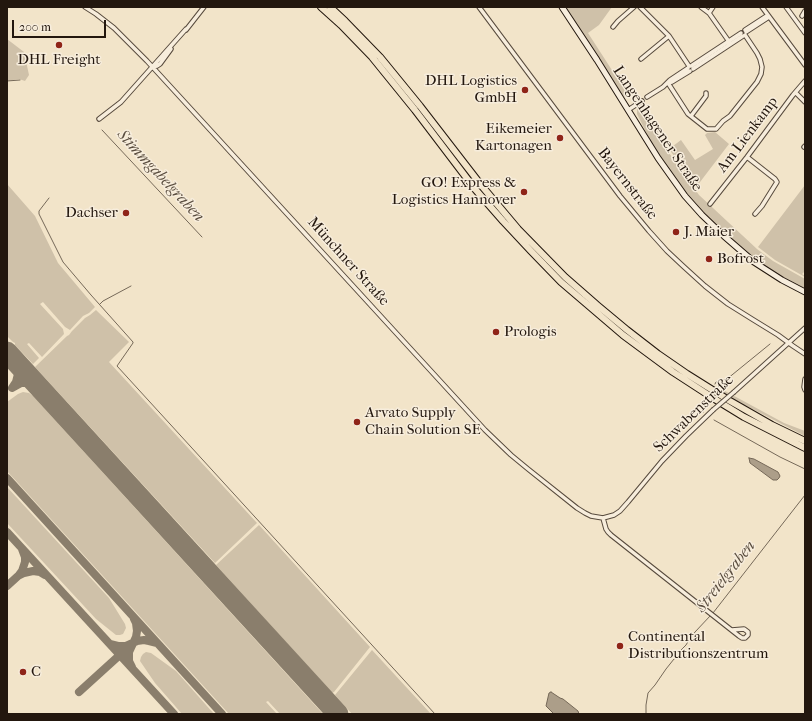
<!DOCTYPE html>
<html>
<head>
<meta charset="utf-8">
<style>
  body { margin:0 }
  #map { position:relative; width:812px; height:721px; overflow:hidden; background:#f2e4c9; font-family:"IM FELL French Canon",serif }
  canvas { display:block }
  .frame { position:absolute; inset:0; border:8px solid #23170e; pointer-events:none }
  .scale { position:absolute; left:12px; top:20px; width:94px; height:18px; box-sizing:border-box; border:2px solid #23170e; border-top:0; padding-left:5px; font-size:12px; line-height:14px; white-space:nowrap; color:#23170e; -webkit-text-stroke:3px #f7eddc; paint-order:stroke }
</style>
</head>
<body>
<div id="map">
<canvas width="812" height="721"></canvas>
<div class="frame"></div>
<div class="scale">200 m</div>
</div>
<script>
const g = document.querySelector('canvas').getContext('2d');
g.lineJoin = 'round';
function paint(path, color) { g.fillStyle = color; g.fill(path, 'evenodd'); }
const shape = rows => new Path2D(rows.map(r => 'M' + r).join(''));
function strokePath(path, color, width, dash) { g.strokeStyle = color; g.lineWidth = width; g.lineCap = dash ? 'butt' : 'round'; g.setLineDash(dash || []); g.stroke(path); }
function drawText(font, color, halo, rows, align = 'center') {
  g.font = font + ' "IM FELL French Canon",serif'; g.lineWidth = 3; g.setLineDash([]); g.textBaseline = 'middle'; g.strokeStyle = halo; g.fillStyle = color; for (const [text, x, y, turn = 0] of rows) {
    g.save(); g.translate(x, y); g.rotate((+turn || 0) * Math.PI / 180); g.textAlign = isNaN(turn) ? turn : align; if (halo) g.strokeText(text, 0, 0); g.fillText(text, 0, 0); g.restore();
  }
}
paint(shape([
  [565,7,612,7,599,25,588,33,628,95,628,97,625,97,622,94],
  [7,39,24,52,29,75,25,81,19,79,7,81],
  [637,109,644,109,647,112,655,124,667,150,699,195,757,249,773,261,805,279,805,290,783,279,755,261,724,235,687,195,652,144,637,114],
  [715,132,729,144,697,186,684,170,669,149,681,140,695,160,713,149,705,135,707,133],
  [7,184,35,216,58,263,95,307,89,313,83,316,70,330,65,327,43,302,40,304,63,329,64,334,42,357,29,343,27,344,39,358,33,364,15,345,15,343,13,342,7,336],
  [805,185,805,271,802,274,805,276,805,277,775,260,758,247],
  [96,310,129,342,109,362,257,523,215,563,35,367,67,336,69,335,72,331,85,318,90,315],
  [725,391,784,423,805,431,805,436,737,401,723,393],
  [23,392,29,393,33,396,323,714,280,714,268,701,266,702,277,714,229,714,7,471,7,402,18,394],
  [7,487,109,598,125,624,126,628,123,634,120,635,116,635,96,619,7,523],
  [259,525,370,647,334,692,332,693,216,565],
  [372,650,431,714,352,714,335,695],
  [146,652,151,653,176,671,214,714,182,714,155,683,140,661,141,657,143,654]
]), '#cfc1a9');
const water = shape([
  [749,458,754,459,778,472,780,476,779,478,777,480,773,480,750,463,749,458],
  [551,692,560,698,563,699,578,711,579,714,554,714,546,706,549,693,551,692]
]);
paint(water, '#ac9e89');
strokePath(water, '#756858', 1);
strokePath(shape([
  [7,81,20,80],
  [102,130,202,237],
  [49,198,39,211,39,214,63,262,91,295,133,342,133,343,117,366,435,714],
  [100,304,103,301,131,286],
  [715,384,716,382,727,379,770,344],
  [703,412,701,407,704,402],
  [714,420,780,457,805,469],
  [713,613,805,495],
  [646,714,646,705,648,693,655,685,666,669,674,659,678,657,681,650,686,645,689,640,695,632,711,615]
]), '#756858', 1);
strokePath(shape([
  [13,358,17,365,18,374,16,382,12,388,21,383,30,383,37,386,44,392],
  [7,478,222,714],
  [7,532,174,714],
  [19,575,22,571,25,562,25,557,22,549],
  [7,586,18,576,24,573,33,571,40,572,45,575],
  [110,644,118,646,126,646,137,641,144,640,149,641,157,643],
  [132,667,129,661,129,652,136,637,137,631,136,623,134,619],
  [79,692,133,643]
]), '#8a7e6c', 8);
strokePath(shape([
  [7,352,338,714]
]), '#8a7e6c', 21);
const minor = shape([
  [85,7,96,14,114,28,147,61,485,430,511,455,528,469,577,508,585,513,591,516,603,518,614,515,620,511,628,502,662,461,686,436,713,410],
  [479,7,620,196,649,231,667,251,683,266,705,286,728,304,752,319,778,335,793,346,805,354],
  [640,7,669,36,689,66],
  [701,7,709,13,730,43],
  [762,7,805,65],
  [786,7,805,33],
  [709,13,713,7],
  [802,16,805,11],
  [613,27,618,21,634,7],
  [186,30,204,7],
  [745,30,768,15],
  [746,32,769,17],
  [641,59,669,36],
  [691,66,741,33],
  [152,67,157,66,160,64,171,49],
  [693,69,743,36],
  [668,83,688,114,707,129,716,129,723,121,730,116,757,82,761,74,762,67,760,59,757,53,745,35],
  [668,83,672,82,690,71],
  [796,93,805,102],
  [647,97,663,87,670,80,688,68],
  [628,110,642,101],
  [691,116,706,96,706,93],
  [99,119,121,102,186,29],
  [804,147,805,146],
  [747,157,775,179,777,182,762,206,755,214],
  [710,204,747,157,793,95,805,81],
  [805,379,804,387,805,390],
  [734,392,805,328],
  [603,518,606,529,608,532,611,535,739,636,742,638,745,638,748,635,748,632,744,629,732,630]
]);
const secondary = shape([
  [562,7,597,60,658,158,685,196,702,215,724,236,754,262,782,280,805,292]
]);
const motorway = shape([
  [321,7,341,25,372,57,415,110,475,189,503,221,531,251,561,282,623,335,673,372,713,398,744,417,805,448],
  [330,7,345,21,380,57,420,106,481,185,518,229,565,277,597,305,627,330,658,354,687,374,730,401,772,425,805,441]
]);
strokePath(minor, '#574a3d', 5.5);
strokePath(secondary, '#23170e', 7);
strokePath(motorway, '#23170e', 8);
strokePath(minor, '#f7eddc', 3.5);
strokePath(secondary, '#f7eddc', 5);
strokePath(motorway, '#f2e4c9', 6);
const minorBridge = shape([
  [713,410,734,392]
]);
strokePath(minorBridge, '#574a3d', 5.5, []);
strokePath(minorBridge, '#f7eddc', 3.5);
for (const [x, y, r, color] of [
  [59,45,4,"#8f2418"],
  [525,90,4,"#8f2418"],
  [560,138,4,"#8f2418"],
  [524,192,4,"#8f2418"],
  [126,213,4,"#8f2418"],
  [676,232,4,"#8f2418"],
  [709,259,4,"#8f2418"],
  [496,332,4,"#8f2418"],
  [357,422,4,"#8f2418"],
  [620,646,4,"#8f2418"],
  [23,672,4,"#8f2418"]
]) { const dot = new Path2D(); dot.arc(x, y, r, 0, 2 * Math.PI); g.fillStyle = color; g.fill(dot); strokePath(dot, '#f7eddc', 1.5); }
drawText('15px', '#23170e', '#f7eddc', [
  ["DHL Freight",59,60,"center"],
  ["DHL Logistics",517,81,"right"],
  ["GmbH",517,98,"right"],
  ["Eikemeier",552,129,"right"],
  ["Kartonagen",552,146,"right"],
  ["GO! Express &",516,183,"right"],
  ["Logistics Hannover",516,200,"right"],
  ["Dachser",118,213,"right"],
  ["J. Maier",684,232],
  ["Bofrost",717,259],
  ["Prologis",504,332],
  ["Arvato Supply",365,413],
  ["Chain Solution SE",365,430],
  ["Continental",628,637],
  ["Distributionszentrum",628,654],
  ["C",31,672]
], 'left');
drawText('15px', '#23170e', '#f7eddc', [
  ["Langenhagener Straße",657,129,56],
  ["Am Lienkamp",748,135,-53],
  ["Bayernstraße",627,184,52],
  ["Münchner Straße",348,262,48],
  ["Schwabenstraße",694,414,-44]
]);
drawText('italic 16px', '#5a4d3f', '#f7eddc', [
  ["Stimmgabelgraben",160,176,47],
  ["Streielgraben",726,577,-52]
]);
</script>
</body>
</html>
